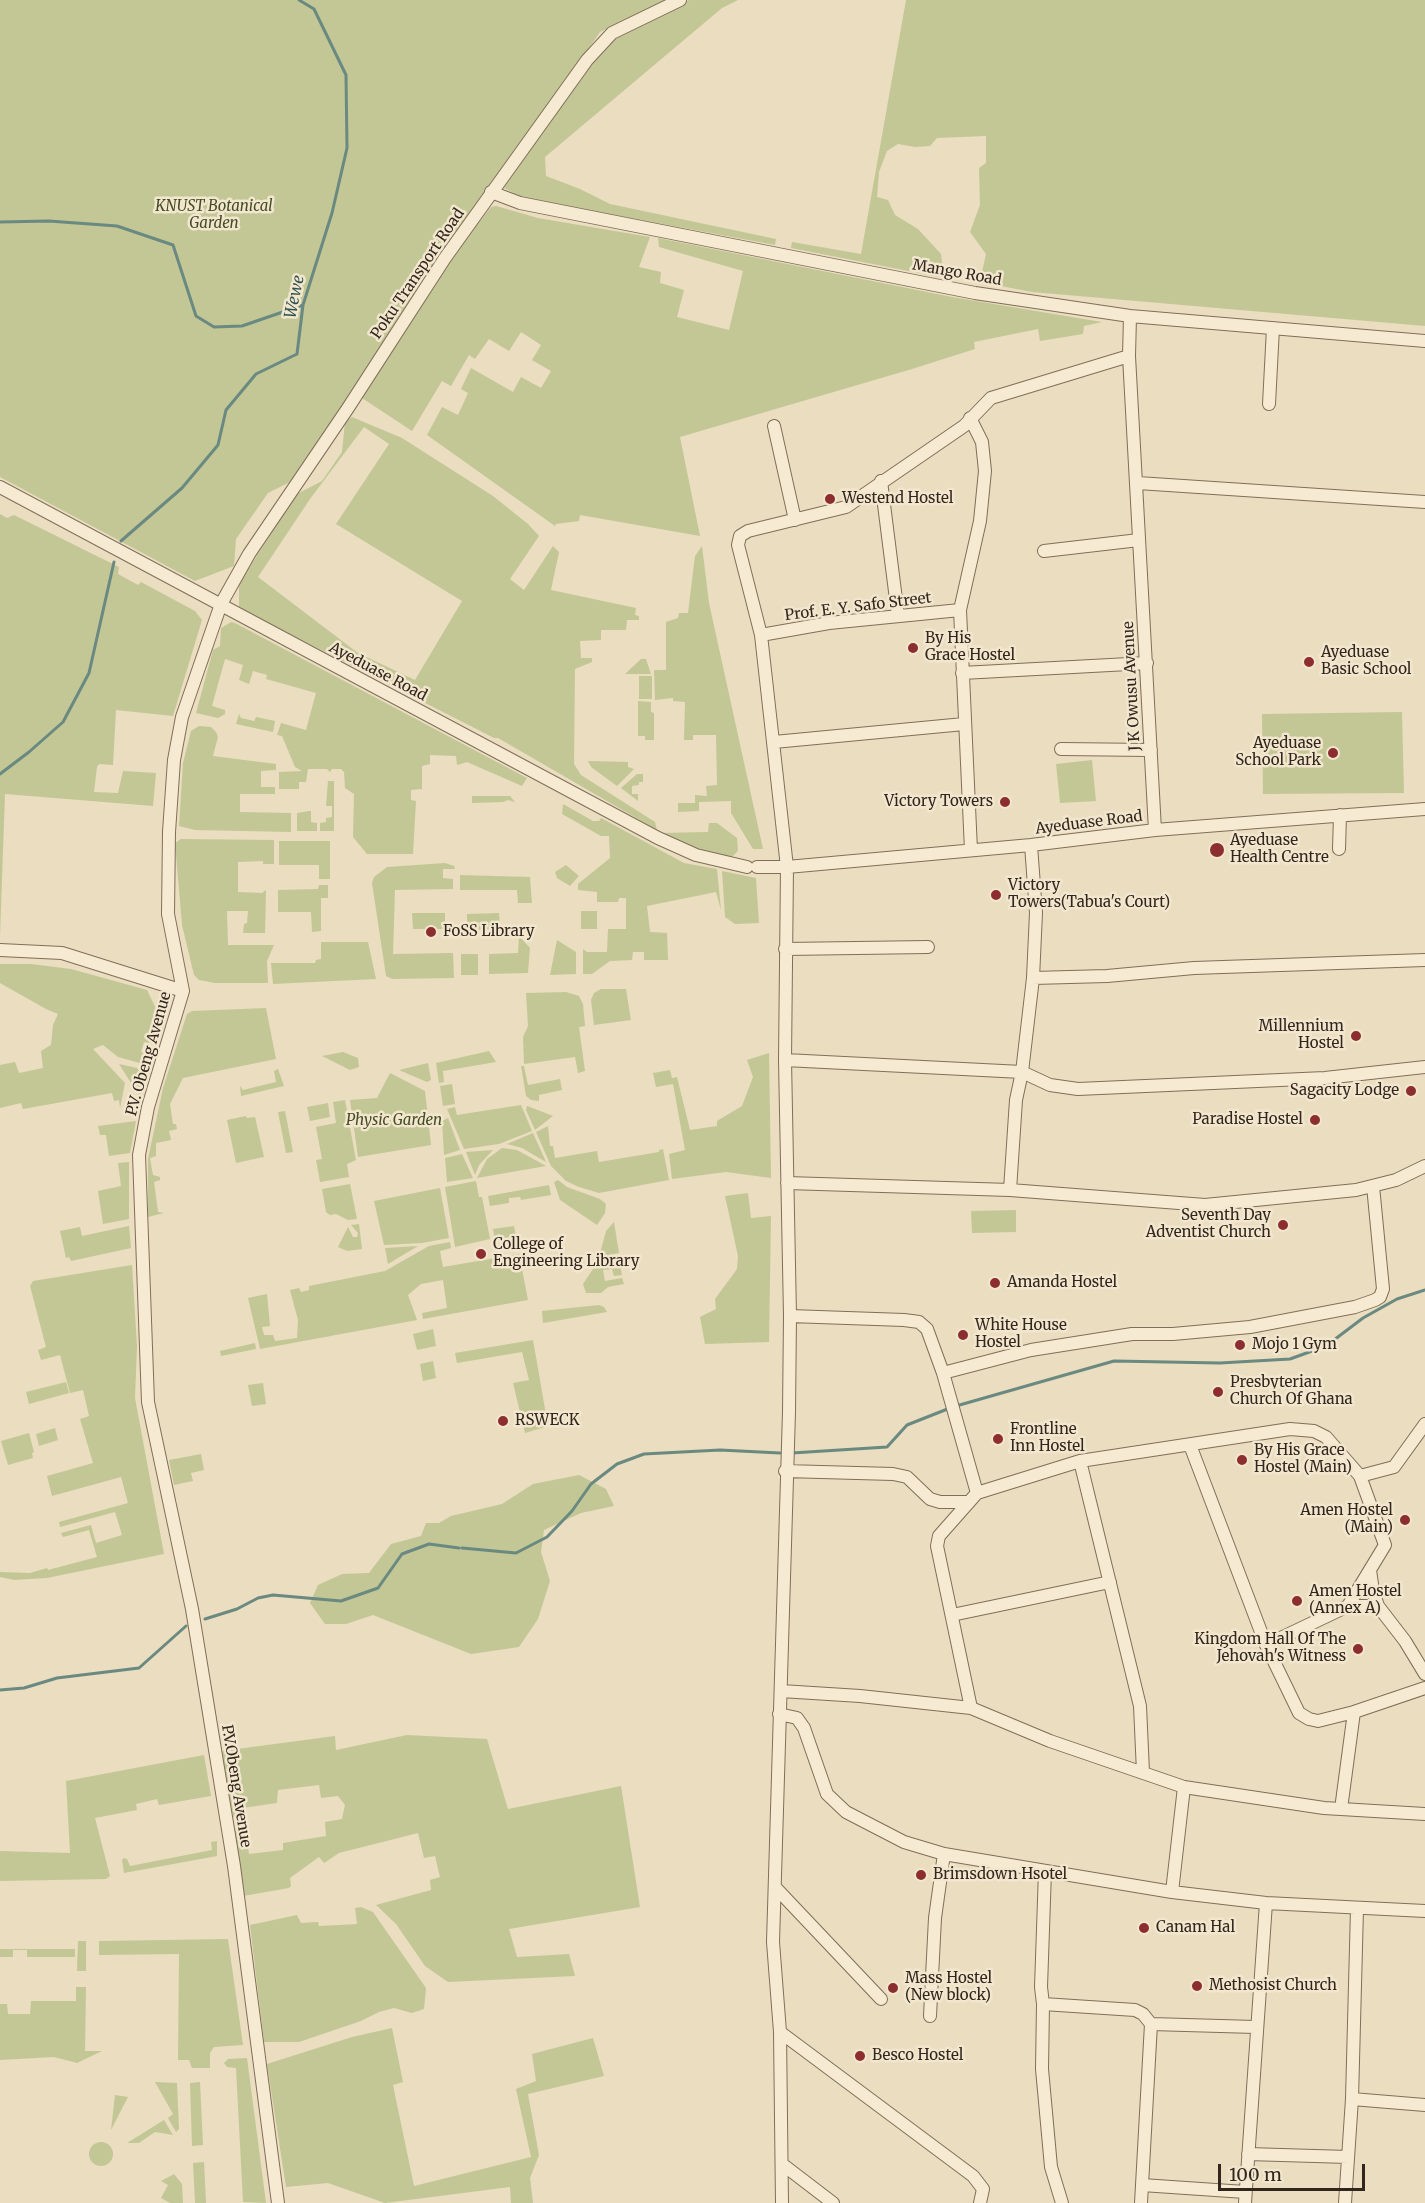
<!DOCTYPE html>
<html>
<head>
<meta charset="utf-8">
<style>
  body { margin:0 }
  #map { position:relative; width:1425px; height:2203px; overflow:hidden; background:#eaddc0; font-family:Merriweather,serif }
  canvas { display:block }
  .scale { position:absolute; left:1218px; top:2164px; width:147px; height:27px; box-sizing:border-box; border:3px solid #32271d; border-top:0; padding-left:8px; font-size:18px; line-height:21px; white-space:nowrap; color:#32271d; -webkit-text-stroke:4px #f2e7ce; paint-order:stroke }
</style>
</head>
<body>
<div id="map">
<canvas width="1425" height="2203"></canvas>
<div class="scale">100 m</div>
</div>
<script>
const g = document.querySelector('canvas').getContext('2d');
g.lineJoin = 'round';
function paint(path, color) { g.fillStyle = color; g.fill(path, 'evenodd'); }
const shape = rows => new Path2D(rows.map(r => 'M' + r).join(''));
function strokePath(path, color, width, dash) { g.strokeStyle = color; g.lineWidth = width; g.lineCap = dash ? 'butt' : 'round'; g.setLineDash(dash || []); g.stroke(path); }
function drawText(font, color, halo, rows, align = 'center') {
  g.font = font + ' Merriweather,serif'; g.lineWidth = 5; g.setLineDash([]); g.textBaseline = 'middle'; g.strokeStyle = halo; g.fillStyle = color; for (const [text, x, y, turn = 0] of rows) {
    g.save(); g.translate(x, y); g.rotate((+turn || 0) * Math.PI / 180); g.textAlign = isNaN(turn) ? turn : align; if (halo) g.strokeText(text, 0, 0); g.fillText(text, 0, 0); g.restore();
  }
}
paint(shape([
  [0,0,671,0,600,32,292,481,268,493,236,539,234,566,195,581,0,477],
  [689,0,738,0,722,8,545,157,546,176,580,189,610,204,776,239,775,245,523,198,504,188,506,181,589,64,614,39],
  [906,0,1425,0,1425,326,1032,292,985,283,982,272,986,254,970,232,980,205,979,168,986,163,986,136,937,138,930,146,915,147,898,144,887,151,879,172,877,197,888,200,895,215,918,229,941,254,942,262,939,277,791,248,792,242,861,254],
  [496,206,538,218,650,237,639,267,661,272,660,283,684,290,677,317,729,330,743,271,659,247,658,238,952,297,1102,322,1084,326,1083,334,1040,341,1038,329,974,342,975,349,912,369,680,437,700,536,580,515,579,521,556,524,555,526,427,435,442,407,458,415,468,393,461,389,471,368,513,392,521,377,541,388,551,371,532,360,541,345,521,332,509,351,489,339,475,359,469,355,451,386,442,381,412,431,362,398,436,277,491,207],
  [352,417,402,438,493,496,528,524,539,536,510,579,524,590,553,546,559,552,551,590,636,608,635,615,639,616,639,620,627,620,626,630,601,630,601,640,580,641,581,658,592,658,592,662,575,669,574,764,581,775,655,822,657,830,498,738,494,738,239,608,239,583,297,494,322,481,342,452,345,422],
  [364,427,389,444,336,524,462,601,415,680,358,653,258,577,310,499],
  [0,514,7,518,14,515,119,567,118,574,138,585,141,582,195,611,202,620,173,716,116,710,113,765,99,764,97,767,94,792,118,793,123,771,156,773,153,806,5,794,0,936],
  [702,546,709,603,763,849,753,849,731,813,731,801,699,802,699,811,678,812,678,803,695,803,695,795,707,796,706,786,717,785,716,735,693,735,693,740,684,740,685,702,673,701,673,698,655,700,654,670,666,670,666,622,678,618,679,613,688,613,695,556],
  [231,622,235,623,527,778,522,786,467,762,457,765,456,756,430,755,430,764,422,766,422,789,411,790,411,800,416,801,413,854,367,854,353,837,354,794,345,788,344,772,341,769,332,769,330,772,327,769,308,769,306,782,299,782,299,789,279,789,279,772,302,771,295,767,282,736,277,735,281,723,306,730,316,693,266,679,267,675,253,671,249,684,239,680,243,665,225,659,212,706,225,710,225,714,218,718,196,713,213,650,220,646,221,628],
  [641,659,646,659,651,674,625,674],
  [639,676,652,676,652,699,639,699],
  [638,701,651,702,651,712,654,713,654,740,645,740,645,736,638,736],
  [1402,712,1404,793,1263,794,1262,714],
  [239,714,241,718,254,721,256,717,275,721,273,732,236,724],
  [199,726,211,727,216,732,218,737,213,756,276,764,276,770,261,771,261,787,275,787,275,794,240,794,240,812,291,813,291,832,195,830,179,826,183,763,191,731],
  [1092,760,1096,801,1060,803,1056,764],
  [588,761,628,762,628,767,634,769,617,786,591,767],
  [637,774,643,774,643,782,639,782,639,785,632,786,632,794,638,794,638,801,621,788],
  [328,781,334,781,334,831,320,831,320,823,326,822,326,818,332,817,332,806,326,806],
  [472,796,510,796,515,802,508,800,503,802,472,803],
  [563,804,593,821,599,821,601,818,684,863,717,869,721,910,716,892,647,906,650,932,667,933,668,960,644,960,644,952,633,952,632,960,610,961,592,974,583,974,583,949,587,952,607,952,608,929,626,929,626,898,619,898,618,902,597,902,597,892,578,890,578,884,610,858,609,836,601,836,562,814],
  [309,811,311,811,311,822,317,823,317,831,297,831,297,813],
  [709,823,717,823,737,838,738,851,732,857,704,851,659,833,708,832],
  [181,839,274,840,274,864,263,864,263,861,238,862,238,892,262,893,266,890,265,933,243,933,244,924,247,923,248,911,227,911,228,945,274,945,267,961,268,983,215,983,199,980,194,975,182,925,175,843],
  [279,841,330,841,330,879,319,879,319,865,279,865],
  [445,863,454,866,455,869,443,869,443,878,453,879,453,889,395,890,393,954,453,953,454,978,392,979,386,976,372,883,374,877,387,867],
  [566,865,579,876,570,886,557,878,555,872],
  [722,871,756,878,759,923,735,924,725,917],
  [460,875,530,877,532,903,518,903,517,890,460,890],
  [319,885,328,885,328,898,321,898,321,931,312,932,311,912,278,912,278,890,318,889],
  [581,911,597,911,597,929,581,929],
  [412,913,445,913,445,929,413,929],
  [499,913,500,929,467,930,467,914],
  [519,936,530,948,528,973,489,974,489,954,518,953],
  [557,940,576,952,576,974,550,975],
  [321,942,368,942,376,979,273,984,271,963,315,963,316,960,321,959],
  [461,954,478,954,478,975,461,975],
  [0,964,31,964,71,969,147,990,162,1021,154,1027,149,1043,144,1042,141,1052,146,1054,147,1065,118,1057,103,1045,93,1049,125,1083,120,1108,119,1100,114,1101,112,1093,23,1109,21,1103,0,1108,0,1065,15,1062,19,1073,43,1068,41,1051,51,1045,53,1025,58,1014,46,1009,0,983],
  [601,989,626,989,631,1020,594,1025,591,1000,594,993],
  [566,992,579,996,583,1004,585,1026,579,1027,585,1071,578,1073,575,1057,524,1064,523,1037,528,1026,526,993],
  [266,1008,276,1059,183,1078,170,1104,173,1124,176,1124,177,1129,169,1131,171,1140,156,1143,156,1156,150,1158,153,1175,160,1177,160,1180,154,1182,158,1212,164,1213,148,1217,148,1159,163,1088,187,1014,192,1011],
  [489,1051,496,1062,443,1071,444,1082,439,1083,436,1063],
  [343,1052,358,1058,359,1067,350,1070,322,1056],
  [769,1053,771,1178,726,1172,672,1179,669,1154,685,1150,673,1084,656,1087,653,1073,670,1070,672,1078,677,1077,690,1130,717,1126,717,1121,742,1106,753,1077,747,1060],
  [428,1063,431,1080,427,1082,399,1070],
  [119,1064,137,1068,146,1077,140,1097],
  [521,1066,524,1066,528,1085,560,1079,562,1090,539,1095,539,1101,531,1100,526,1096],
  [278,1069,284,1086,241,1096,240,1086,243,1090,276,1082,274,1071],
  [390,1073,425,1091,431,1145,358,1157,350,1100,377,1098],
  [452,1084,455,1104,443,1106,440,1086],
  [345,1100,356,1160,347,1164,349,1177,320,1182,316,1160,322,1159,316,1127,336,1123,333,1102],
  [328,1103,330,1117,310,1121,307,1107],
  [521,1105,532,1131,499,1144,464,1149,447,1109,455,1107,457,1115],
  [527,1106,530,1107,553,1116,535,1130,526,1110],
  [285,1111,293,1152,286,1153,278,1112],
  [246,1116,247,1118,255,1117,264,1157,236,1163,227,1120],
  [448,1118,460,1150,444,1155,442,1121],
  [136,1121,130,1153,109,1156,106,1135,100,1135,98,1126],
  [548,1126,550,1146,553,1146,555,1158,597,1151,599,1162,659,1152,659,1150,663,1149,669,1180,599,1193,579,1187,566,1181,551,1166,536,1132],
  [533,1133,546,1162,522,1148,507,1144],
  [502,1148,517,1150,546,1166,477,1178,487,1159],
  [493,1150,479,1165,475,1175,466,1152],
  [462,1154,473,1178,447,1182,445,1158],
  [129,1162,129,1219,103,1224,98,1191,121,1186,118,1163],
  [558,1180,567,1187,600,1199,606,1204,605,1213,597,1225,560,1200,554,1182],
  [476,1181,479,1197,482,1197,490,1239,455,1247,445,1187],
  [350,1184,357,1219,348,1220,336,1214,330,1215,326,1212,322,1189],
  [549,1185,551,1195,521,1200,520,1197,509,1198,509,1203,490,1206,488,1196],
  [440,1188,449,1238,422,1243,384,1245,374,1201],
  [748,1193,751,1218,771,1216,769,1342,705,1344,700,1317,716,1309,715,1299,737,1269,738,1256,725,1196],
  [1016,1210,1016,1232,972,1233,971,1211],
  [614,1222,619,1253,599,1257,606,1231],
  [359,1224,362,1249,347,1251,338,1247,348,1227,353,1237,357,1237,358,1233,351,1225],
  [129,1226,131,1248,71,1261,69,1257,66,1258,60,1231,80,1227,82,1236],
  [514,1226,516,1237,495,1241,493,1229],
  [450,1242,451,1248,440,1251,443,1267,519,1254,528,1300,423,1319,422,1313,447,1308,443,1280,421,1284,408,1295,417,1320,260,1349,248,1298,267,1294,270,1326,262,1327,264,1335,273,1335,275,1341,297,1338,298,1320,290,1290,299,1288,301,1292,309,1290,309,1286,385,1271,429,1246],
  [418,1246,388,1264,385,1248],
  [619,1260,622,1275,614,1276,612,1269,603,1270,605,1281,622,1278,624,1284,608,1287,601,1293,586,1293,583,1284,597,1263],
  [132,1265,137,1346,135,1398,164,1554,47,1578,14,1580,0,1577,0,1572,30,1573,47,1568,48,1570,97,1557,89,1530,63,1537,61,1533,91,1525,96,1543,122,1535,115,1512,60,1527,59,1522,128,1503,121,1477,52,1496,47,1476,93,1463,80,1419,89,1416,83,1390,70,1393,60,1355,41,1360,38,1350,46,1347,30,1286,33,1281],
  [599,1305,604,1307,607,1312,543,1323,542,1311],
  [433,1329,436,1346,417,1350,413,1334],
  [533,1340,548,1426,525,1433,513,1383,529,1380,522,1352,457,1363,455,1353],
  [255,1343,256,1349,221,1356,220,1351],
  [433,1361,436,1378,423,1381,420,1364],
  [66,1382,69,1393,29,1404,26,1392],
  [263,1383,266,1404,252,1406,248,1385],
  [55,1428,58,1440,39,1446,36,1434],
  [29,1433,34,1452,32,1453,33,1458,8,1465,1,1441],
  [201,1454,204,1470,191,1473,193,1481,174,1485,169,1460],
  [579,1475,606,1489,614,1506,581,1513,544,1530,541,1552,550,1581,538,1619,519,1647,471,1654,373,1615,346,1624,325,1624,310,1603,318,1585,342,1574,369,1573,391,1544,421,1536,426,1523,439,1523,451,1516,502,1504,533,1484],
  [407,1735,487,1739,508,1809,621,1786,640,1907,509,1929,517,1957,569,1954,575,1976,448,1982,425,1966,396,1924,376,1905,431,1890,430,1880,440,1877,435,1856,424,1858,418,1833,339,1853,324,1863,319,1857,290,1878,291,1886,289,1888,243,1896,235,1830,246,1832,249,1854,283,1850,283,1843,326,1836,325,1822,342,1819,345,1805,338,1796,321,1798,319,1785,278,1790,277,1803,242,1808,241,1815,233,1817,222,1751,335,1736,336,1750],
  [204,1755,211,1796,159,1805,157,1799,136,1804,137,1810,95,1818,110,1876,106,1879,0,1881,0,1851,70,1853,66,1781],
  [217,1841,217,1856,124,1873,122,1860,124,1858,127,1859,130,1866,212,1850,211,1842],
  [361,1907,373,1912,426,1988,424,2009,412,2013,394,2008,379,2012,361,2021,299,2042,264,2042,250,1925,297,1915,301,1923,318,1922,319,1926,357,1924,355,1908],
  [228,1939,243,2045,214,2047,210,2053,210,2068,192,2068,189,2060,178,2060,179,1954,99,1955,99,1941],
  [78,1941,86,1941,86,1971,77,1971],
  [0,1949,75,1949,75,1957,27,1957,27,1950,13,1950,13,1957,0,1957],
  [76,1987,86,1987,85,2051,102,2051,77,2063,54,2057,0,2060,0,2004,7,2004,8,2014,30,2014,31,2001,76,2001],
  [392,2028,403,2082,393,2085,414,2186,531,2157,516,2089,536,2081,532,2054,593,2038,604,2076,528,2094,539,2155,530,2178,533,2203,511,2203,510,2187,385,2203,328,2183,286,2187,267,2064,352,2037],
  [247,2058,266,2203,243,2202,236,2068,227,2067,224,2063,228,2059],
  [155,2082,177,2083,179,2129,176,2132,168,2118,173,2114],
  [200,2082,203,2145,192,2146,190,2083],
  [115,2095,128,2097,111,2130],
  [164,2120,173,2135,155,2132,139,2143,127,2143],
  '89 2154a12 12 0 1 1 24 0a12 12 0 1 1-24 0Z',
  [204,2162,206,2203,195,2203,193,2163],
  [174,2174,182,2184,183,2203,170,2203,161,2198,168,2185,161,2181]
]), '#c2c795');
strokePath(shape([
  [0,222,49,221,117,226,173,245,196,316,214,327,242,326,303,305],
  [121,541,182,488,218,445,226,410,256,374,297,354,303,305,332,213,347,148,346,75,314,9,299,0],
  [0,774,29,752,63,722,89,673,114,562],
  [956,1406,1114,1361,1220,1363,1290,1359,1326,1346,1363,1318,1397,1299,1425,1290],
  [792,1453,887,1447,907,1425,950,1408],
  [462,1548,516,1553,547,1537,572,1511,591,1484,617,1464,644,1454,720,1450,780,1453],
  [205,1619,237,1609,258,1598,273,1595,341,1601,378,1588,402,1554,429,1544,459,1548],
  [0,1690,24,1688,57,1678,139,1668,186,1626]
]), '#6a8981', 3);
const minor = shape([
  [491,192,520,203,975,293,1130,316,1425,341],
  [1130,316,1129,356,1155,830],
  [1269,404,1273,328],
  [970,418,982,442,985,471,980,521,960,610,971,850],
  [774,426,795,520],
  [881,481,898,615],
  [1138,483,1425,502],
  [0,487,658,838,696,855,747,867],
  [1044,551,1139,540],
  [761,635,829,623,960,610],
  [962,673,1147,663],
  [774,742,964,724],
  [1061,749,1151,750],
  [1339,849,1340,815],
  [757,867,787,867,1031,845,1155,830,1425,809],
  [785,949,928,947],
  [0,950,62,953,183,991],
  [1033,978,1107,976,1194,968,1425,960],
  [785,1060,1022,1072,1033,978,1036,913,1031,845],
  [787,1183,1010,1190,1205,1205,1356,1190,1396,1180,1425,1166],
  [1010,1190,1016,1100,1022,1072,1050,1085,1078,1089,1325,1078,1425,1067],
  [790,1316,904,1320,919,1322,927,1329,943,1373,977,1493],
  [943,1373,1031,1350,1132,1334,1173,1334,1250,1327,1355,1307,1375,1300,1380,1297,1383,1289,1373,1186],
  [1190,1445,1266,1645,1299,1713,1309,1719,1318,1721,1354,1712,1425,1688],
  [1080,1461,1140,1706,1143,1772],
  [785,1471,893,1474,907,1477,930,1499,940,1502,969,1502],
  [1360,1476,1394,1467,1425,1424],
  [1370,1570,1373,1591,1378,1606,1405,1641,1425,1674],
  [952,1615,1110,1582],
  [1266,1645,1348,1606,1378,1606],
  [781,1691,860,1696,971,1708,1050,1741,1184,1787,1324,1808,1425,1814],
  [971,1708,937,1546,939,1536,977,1493,1080,1461,1290,1429,1314,1431,1326,1437,1360,1476,1385,1545,1348,1606],
  [779,1714,797,1718,804,1728,827,1794,846,1812,904,1842,944,1854,1172,1892,1266,1903,1425,1911],
  [1341,1809,1354,1712],
  [1045,1871,1041,1987,1043,2004,1042,2069,1051,2167,1062,2203],
  [775,1887,881,1999],
  [1172,1892,1184,1787],
  [1043,2004,1135,2010,1143,2014,1151,2024,1255,2027],
  [930,2016,935,1918,944,1854],
  [780,2032,973,2176,983,2189,980,2203],
  [1352,2099,1425,2105],
  [1248,2154,1348,2157],
  [782,2164,833,2203],
  [1142,2185,1245,2192],
  [278,2203,234,1866,192,1609,148,1402,139,1155,148,1107,183,991,168,914,169,832,174,760,182,717,221,604,249,554,348,408,445,258,587,60,612,33,680,0],
  [782,2203,780,2032,773,1942,789,1412,790,1316,785,1060,787,867,761,635,738,545,740,536,748,531,846,507,964,426,991,398,1129,356],
  [1141,2203,1151,2024],
  [1245,2203,1266,1903],
  [1345,2203,1352,2099,1357,1909]
]);
strokePath(minor, '#816e59', 14);
strokePath(minor, '#f6ead2', 12);
for (const [x, y, r, color] of [
  [830,499,6,"#8c2e30"],
  [913,648,6,"#8c2e30"],
  [1309,662,6,"#8c2e30"],
  [1333,753,6,"#8c2e30"],
  [1005,802,6,"#8c2e30"],
  [1217,850,8,"#8c2e30"],
  [996,895,6,"#8c2e30"],
  [431,932,6,"#8c2e30"],
  [1356,1036,6,"#8c2e30"],
  [1411,1091,6,"#8c2e30"],
  [1315,1120,6,"#8c2e30"],
  [1283,1225,6,"#8c2e30"],
  [481,1254,6,"#8c2e30"],
  [995,1283,6,"#8c2e30"],
  [963,1335,6,"#8c2e30"],
  [1240,1345,6,"#8c2e30"],
  [1218,1392,6,"#8c2e30"],
  [503,1421,6,"#8c2e30"],
  [998,1439,6,"#8c2e30"],
  [1242,1460,6,"#8c2e30"],
  [1405,1520,6,"#8c2e30"],
  [1297,1601,6,"#8c2e30"],
  [1358,1649,6,"#8c2e30"],
  [921,1875,6,"#8c2e30"],
  [1144,1928,6,"#8c2e30"],
  [1197,1986,6,"#8c2e30"],
  [893,1988,6,"#8c2e30"],
  [860,2056,6,"#8c2e30"]
]) { const dot = new Path2D(); dot.arc(x, y, r, 0, 2 * Math.PI); g.fillStyle = color; g.fill(dot); strokePath(dot, '#f2e7ce', 2); }
drawText('italic 15px', '#444d25', '#f2e7ce', [
  ["KNUST Botanical",214,207],
  ["Garden",214,224],
  ["Physic Garden",394,1121]
]);
drawText('15px', '#32271d', '#f2e7ce', [
  ["Mango Road",957,273,10],
  ["Poku Transport Road",418,274,-56],
  ["Prof. E. Y. Safo Street",858,607,-7],
  ["Ayeduase Road",378,672,28],
  ["J K Owusu Avenue",1132,686,-93],
  ["Ayeduase Road",1089,823,-7],
  ["P.V. Obeng Avenue",149,1054,-74],
  ["P.V.Obeng Avenue",236,1786,81]
]);
drawText('15px', '#32271d', '#f2e7ce', [
  ["Westend Hostel",842,499],
  ["By His",925,639],
  ["Grace Hostel",925,656],
  ["Ayeduase",1321,653],
  ["Basic School",1321,670],
  ["Ayeduase",1321,744,"right"],
  ["School Park",1321,761,"right"],
  ["Victory Towers",993,802,"right"],
  ["Ayeduase",1230,841],
  ["Health Centre",1230,858],
  ["Victory",1008,886],
  ["Towers(Tabua's Court)",1008,903],
  ["FoSS Library",443,932],
  ["Millennium",1344,1027,"right"],
  ["Hostel",1344,1044,"right"],
  ["Sagacity Lodge",1399,1091,"right"],
  ["Paradise Hostel",1303,1120,"right"],
  ["Seventh Day",1271,1216,"right"],
  ["Adventist Church",1271,1233,"right"],
  ["College of",493,1245],
  ["Engineering Library",493,1262],
  ["Amanda Hostel",1007,1283],
  ["White House",975,1326],
  ["Hostel",975,1343],
  ["Mojo 1 Gym",1252,1345],
  ["Presbyterian",1230,1383],
  ["Church Of Ghana",1230,1400],
  ["RSWECK",515,1421],
  ["Frontline",1010,1430],
  ["Inn Hostel",1010,1447],
  ["By His Grace",1254,1451],
  ["Hostel (Main)",1254,1468],
  ["Amen Hostel",1393,1511,"right"],
  ["(Main)",1393,1528,"right"],
  ["Amen Hostel",1309,1592],
  ["(Annex A)",1309,1609],
  ["Kingdom Hall Of The",1346,1640,"right"],
  ["Jehovah's Witness",1346,1657,"right"],
  ["Brimsdown Hsotel",933,1875],
  ["Canam Hal",1156,1928],
  ["Mass Hostel",905,1979],
  ["(New block)",905,1996],
  ["Methosist Church",1209,1986],
  ["Besco Hostel",872,2056]
], 'left');
drawText('italic 16px', '#2d514e', '#f2e7ce', [
  ["Wewe",295,297,-78]
]);
</script>
</body>
</html>
